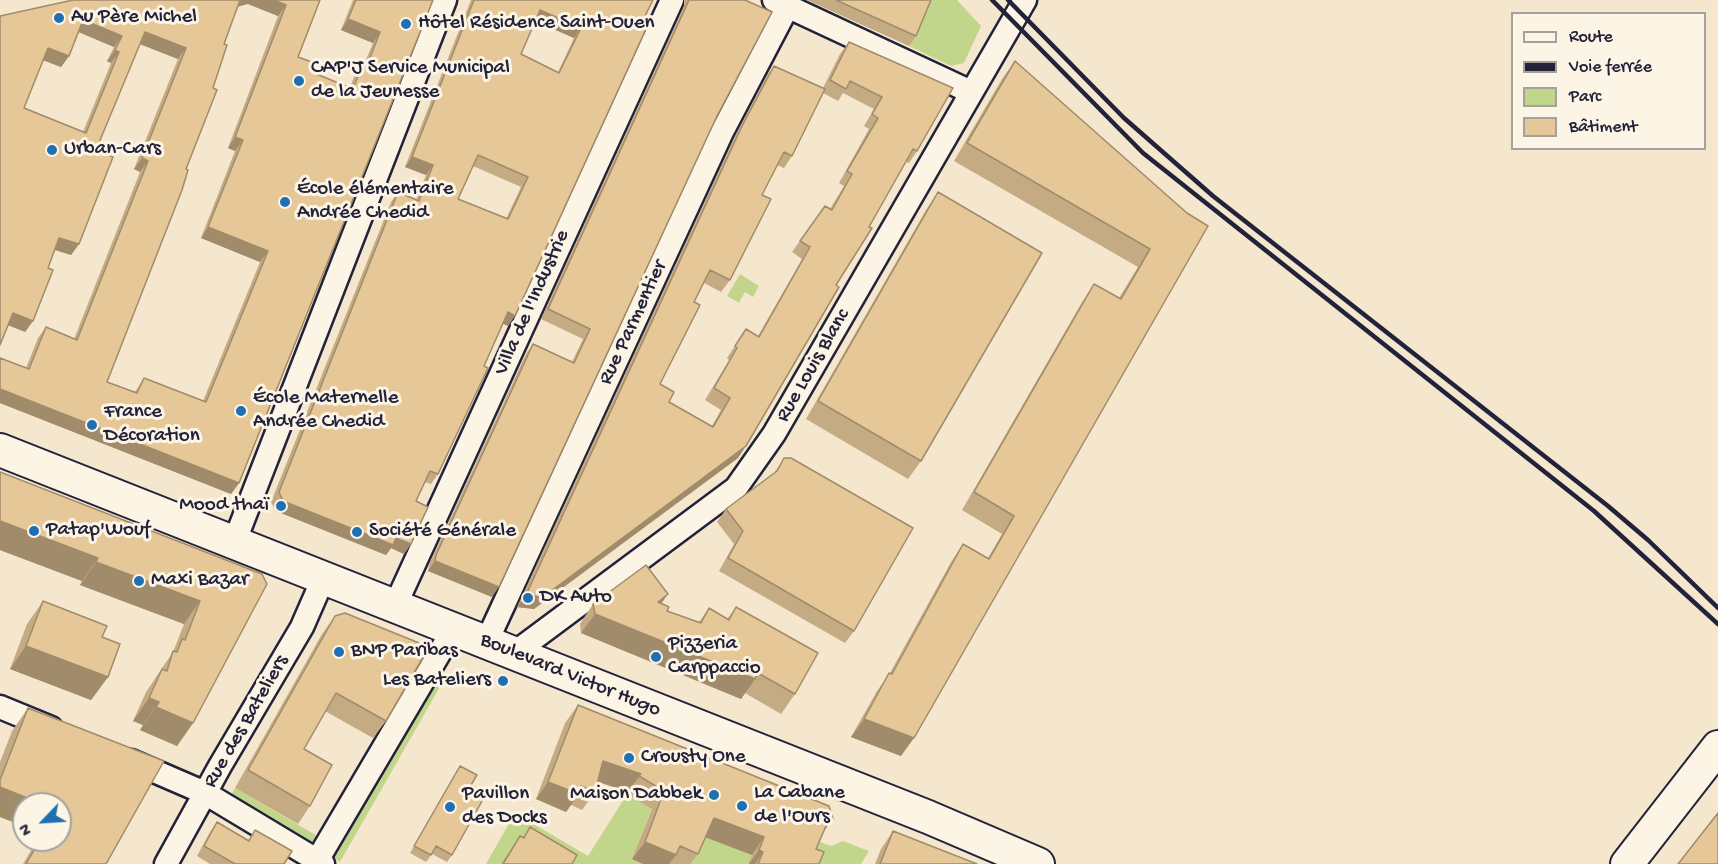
<!DOCTYPE html>
<html>
<head>
<meta charset="utf-8">
<style>
  body { margin:0 }
  #map { position:relative; width:1718px; height:864px; overflow:hidden; background:#f5e7ce; font-family:"Gochi Hand",sans-serif }
  canvas { display:block }
  .legend { position:absolute; left:1511px; top:12px; width:195px; height:138px; box-sizing:border-box; background:#fcf5e5; border:2px solid #a5a1a1; margin:0; padding:8px 10px; list-style:none; font-size:18px; color:#22223b }
  .legend li { display:flex; align-items:center; gap:12px; height:30px }
  .legend b { width:30px; border:2px solid #a5a1a1 }
  .north { position:absolute; left:12px; top:792px; width:60px; height:60px; box-sizing:border-box; background:#fcf5e5; border:2px solid #a5a1a1; border-radius:50%; rotate:245deg; font-size:16px; font-weight:700; line-height:24px; text-align:center; color:#22223b }
  .north::after { content:''; display:block; margin:auto; width:21px; height:27px; background:#1f6fb2; clip-path:polygon(50% 0,100% 100%,50% 72%,0 100%) }
</style>
</head>
<body>
<div id="map">
<canvas width="1718" height="864"></canvas>
<ul class="legend">
<li><b style="height:8px;background:#fcf5e5"></b>Route</li>
<li><b style="height:8px;background:#22223b"></b>Voie ferrée</li>
<li><b style="height:16px;background:#c2d68b"></b>Parc</li>
<li><b style="height:16px;background:#e5c798"></b>Bâtiment</li>
</ul>
<div class="north">N</div>
</div>
<script>
const g = document.querySelector('canvas').getContext('2d');
g.lineJoin = 'round';
function paint(path, color) { g.fillStyle = color; g.fill(path, 'evenodd'); }
const shape = rows => new Path2D(rows.map(r => 'M' + r).join(''));
function strokePath(path, color, width, dash) { g.strokeStyle = color; g.lineWidth = width; g.lineCap = dash ? 'butt' : 'round'; g.setLineDash(dash || []); g.stroke(path); }
function drawText(font, color, halo, rows, align = 'center') {
  g.font = font + ' "Gochi Hand",sans-serif'; g.lineWidth = 6; g.setLineDash([]); g.textBaseline = 'middle'; g.strokeStyle = halo; g.fillStyle = color; for (const [text, x, y, turn = 0] of rows) {
    g.save(); g.translate(x, y); g.rotate((+turn || 0) * Math.PI / 180); g.textAlign = isNaN(turn) ? turn : align; if (halo) g.strokeText(text, 0, 0); g.fillText(text, 0, 0); g.restore();
  }
}
paint(shape([
  [901,0,957,0,981,26,964,63,951,66,909,46,924,10],
  [740,274,759,286,753,297,745,292,739,303,727,296],
  [441,677,445,678,340,862,330,856,427,689,435,687],
  [235,788,319,837,313,846,230,797],
  [627,794,653,806,632,859,643,864,486,864,515,813,588,856],
  [695,833,752,855,748,864,689,864],
  [815,840,831,846,843,841,869,851,861,864,805,864]
]), '#c2d68b');
const street = shape([
  [774,0,971,92],
  [234,543,445,0],
  [395,606,672,0],
  [486,643,722,132,788,6],
  [513,654,736,488,774,434,1025,0],
  [0,707,51,728],
  [131,761,205,793,323,864],
  [166,864,220,766,302,627,323,579],
  [315,864,453,630]
]);
const secondary = shape([
  [0,450,928,817,1038,864],
  [1627,864,1718,747]
]);
strokePath(street, '#22223b', 27);
strokePath(secondary, '#22223b', 36);
strokePath(street, '#fcf5e5', 22);
strokePath(secondary, '#fcf5e5', 32);
strokePath(shape([
  [992,0,1143,153,1594,511,1718,624],
  [1008,0,1124,118,1213,196,1608,506,1648,540,1718,608]
]), '#22223b', 4.5);
paint(shape([
  [320,0,298,57,314,73,350,87,356,72,364,61,365,62,373,43,341,30,353,0,433,0,239,483,231,494,0,403,0,358,26,368,38,338,46,327,74,339,140,172,134,169,178,59,140,44,96,150,79,244,71,255,55,250,48,268,33,321,25,332,0,16],
  [248,4,278,16,228,148,235,151,201,238,260,262,203,401,144,378,135,392,107,382,186,169,213,88,224,44,238,7],
  [79,32,114,47,107,61,111,63,83,132,24,108,43,60,61,67,69,56],
  [471,0,653,0,508,326,503,323,438,474,431,484,425,482,416,501,411,544,404,554,391,548,386,555,276,511,271,502,391,202,398,192,416,200,426,175,405,167],
  [535,21,574,38,558,72,521,54],
  [473,166,521,187,506,219,458,199],
  [684,0,745,0,717,116,492,597,428,571,429,565,526,354,533,344,572,362,583,339,541,319,684,6],
  [807,0,931,0,916,36,909,46],
  [849,42,917,151,909,163,906,162,738,458,534,609,517,607,734,138,766,77,774,66,823,88,840,54],
  [823,93,838,101,843,93,874,109,864,126,869,129,839,183,844,186,830,209,825,206,792,252,802,259,758,336,746,329,727,358,729,360,705,400,721,410,712,426,669,402,660,384,694,302,704,283,721,292,730,280,762,195,777,165,784,168,792,156],
  [1015,61,1187,213,901,756,851,737,877,691,890,673,951,562,963,544,988,558,1002,534,962,510,1082,302,1094,284,1119,298,1138,267,954,161,1002,79],
  [938,192,921,461,908,479,806,419,926,210],
  [784,458,854,631,845,643,719,571,734,544,717,522,726,509,774,473],
  [0,550,262,574,193,723,177,746,140,730,143,725,133,721,146,692,173,652,184,624,80,585,82,581],
  [43,601,102,637,108,677,91,700,10,669,27,624],
  [661,603,667,611,699,622,709,608,727,619,736,607,795,694,781,714,745,693,741,699,581,633,580,624,593,604],
  [335,616,386,721,373,738,325,711,304,749,310,806,298,824,235,788,322,634],
  [578,705,833,819,822,834,816,849,819,864,748,864,752,855,705,837,698,854,690,864,643,864,632,859,652,809,627,794,628,792,598,782,595,792,582,810,571,805,566,812,536,799,565,723],
  [28,708,106,864,23,864,37,840,60,840,60,804,24,804,24,826,0,817,0,762,12,731],
  [460,766,471,785,452,855,447,862,432,854,426,862,410,853],
  [217,822,248,840,255,830,284,864,210,864,197,856,210,832],
  [530,827,572,864,501,864,520,836,522,838],
  [893,831,977,864,875,864,881,849]
]), '#c5ab83');
paint(shape([
  [239,0,274,0,286,5,278,16,248,4,234,7],
  [540,10,581,28,574,38,533,20],
  [348,19,380,32,373,43,341,30],
  [83,20,122,36,114,47,76,31],
  [145,32,186,48,178,59,137,43],
  [48,48,69,56,61,67,40,59],
  [115,50,119,52,111,63,107,61],
  [235,137,243,140,235,151,228,148],
  [412,157,433,165,426,175,405,167],
  [142,158,148,161,140,172,134,169],
  [208,227,268,251,260,262,201,238],
  [59,238,79,244,71,255,52,249],
  [508,312,515,316,508,326,501,323],
  [13,313,33,321,25,332,5,324],
  [0,389,239,483,231,494,0,403],
  [746,446,738,458,534,609,517,607,526,595],
  [283,501,396,538,411,544,404,554,391,548,386,555,276,511],
  [0,521,98,558,82,581,0,550],
  [435,561,499,587,492,597,428,571],
  [96,562,200,601,184,624,80,585],
  [668,594,654,614,658,602],
  [595,614,755,679,741,699,581,633],
  [26,646,108,677,91,700,10,669],
  [149,698,159,702,143,725,133,721],
  [156,707,193,723,177,746,140,730],
  [864,719,914,738,901,756,851,737],
  [603,761,641,774,628,792,591,779],
  [548,782,579,794,566,812,536,799],
  [0,787,42,804,24,804,24,826,0,817],
  [714,818,764,837,752,855,702,836],
  [645,842,676,855,669,864,643,864,632,859],
  [759,850,763,852,755,864,749,864]
]), '#a08b6a');
const building = shape([
  [73,0,240,0,224,44,227,45,213,88,217,90,186,169,188,170,182,190,107,382,137,393,144,378,206,402,268,251,208,227,243,140,235,137,286,5,274,0,320,0,298,57,317,64,314,73,353,89,364,61,368,63,380,32,348,19,356,0,433,0,239,483,0,389,0,358,29,369,46,327,77,340,148,161,142,158,186,48,145,32,96,150,113,157,79,244,59,238,48,268,53,270,33,321,13,313,0,345,0,16,73,0],
  [83,20,122,36,115,50,119,52,86,133,24,108,48,48,69,56,83,20],
  [474,0,653,0,640,26,646,29,515,316,508,312,484,366,488,368,438,474,430,471,416,501,428,507,411,544,396,538,393,545,283,501,279,492,398,192,419,201,433,165,412,157,474,0],
  [540,10,581,28,559,73,521,54,540,10],
  [478,155,528,177,508,219,458,199,478,155],
  [689,0,745,0,772,12,717,116,499,587,435,561,436,555,533,344,574,363,590,329,548,309,689,0],
  [836,0,931,0,916,36,836,0],
  [849,42,953,88,917,151,913,149,869,227,872,228,836,285,839,287,746,446,543,597,526,595,742,126,774,66,825,89,792,156,784,152,762,195,771,199,730,280,710,270,694,302,700,305,660,384,674,392,669,402,713,427,730,398,714,388,737,348,735,346,746,329,759,337,810,247,800,241,825,206,832,210,852,174,847,171,878,118,872,114,882,97,850,81,846,89,830,80,849,42],
  [1015,61,1187,213,1208,226,914,738,864,719,889,673,892,674,963,544,989,559,1014,516,974,492,1094,284,1121,299,1150,249,967,143,1015,61],
  [938,192,1042,253,921,461,818,401,938,192],
  [784,458,791,458,913,528,854,631,728,558,743,531,726,509,777,471,784,458],
  [0,472,262,574,267,584,193,723,156,707,159,702,149,698,162,669,167,671,173,651,177,652,182,639,185,640,200,601,96,562,98,558,0,521,0,472],
  [646,565,668,594,658,602,669,607,667,611,701,623,709,608,729,620,736,607,818,653,795,694,758,673,755,679,595,614,593,604,646,565],
  [43,601,107,626,102,637,120,644,108,677,26,646,43,601],
  [345,613,429,647,386,721,336,693,304,749,332,765,310,806,248,770,335,616,345,613],
  [578,705,829,806,833,819,826,826,816,849,824,852,819,864,758,864,763,852,759,850,764,837,714,818,698,854,680,846,676,855,645,842,664,791,639,776,641,774,603,761,595,792,581,786,579,794,548,782,578,705],
  [28,708,164,761,106,864,26,864,40,840,60,840,60,804,42,804,0,787,0,780,28,708],
  [460,766,477,775,471,785,486,794,452,855,436,846,431,855,414,846,460,766],
  [1718,813,1718,864,1678,864,1718,813],
  [217,822,249,841,255,830,292,851,284,864,235,864,204,846,217,822],
  [530,827,577,855,572,864,503,864,520,836,524,838,530,827],
  [893,831,977,864,880,864,893,831]
]);
paint(building, '#e5c798');
strokePath(building, '#a08b6a', 1.5);
for (const [x, y, r, color] of [
  [59,18,6,"#1f6fb2"],
  [406,24,6,"#1f6fb2"],
  [299,81,6,"#1f6fb2"],
  [52,150,6,"#1f6fb2"],
  [285,202,6,"#1f6fb2"],
  [241,411,6,"#1f6fb2"],
  [92,425,6,"#1f6fb2"],
  [281,506,6,"#1f6fb2"],
  [34,531,6,"#1f6fb2"],
  [357,532,6,"#1f6fb2"],
  [139,581,6,"#1f6fb2"],
  [528,598,6,"#1f6fb2"],
  [339,652,6,"#1f6fb2"],
  [656,657,6,"#1f6fb2"],
  [503,681,6,"#1f6fb2"],
  [629,758,6,"#1f6fb2"],
  [714,795,6,"#1f6fb2"],
  [742,806,6,"#1f6fb2"],
  [450,807,6,"#1f6fb2"]
]) { const dot = new Path2D(); dot.arc(x, y, r, 0, 2 * Math.PI); g.fillStyle = color; g.fill(dot); strokePath(dot, '#fcf5e5', 2); }
drawText('21px', '#22223b', '#fcf5e5', [
  ["Au Père Michel",71,18],
  ["Hôtel Résidence Saint-Ouen",418,24],
  ["CAP'J Service Municipal",311,69],
  ["de la Jeunesse",311,93],
  ["Urban-Cars",64,150],
  ["École élémentaire",297,190],
  ["Andrée Chedid",297,214],
  ["École Maternelle",253,399],
  ["Andrée Chedid",253,423],
  ["France",104,413],
  ["Décoration",104,437],
  ["Mood thaï",269,506,"right"],
  ["Patap'Wouf",46,531],
  ["Société Générale",369,532],
  ["Maxi Bazar",151,581],
  ["DK Auto",540,598],
  ["Pizzeria",668,645],
  ["Carppaccio",668,669],
  ["BNP Paribas",351,652],
  ["Les Bateliers",491,681,"right"],
  ["Crousty One",641,758],
  ["La Cabane",754,794],
  ["de l'Ours",754,818],
  ["Pavillon",462,795],
  ["des Docks",462,819],
  ["Maison Dabbek",702,795,"right"]
], 'left');
drawText('21px', '#22223b', '#fcf5e5', [
  ["Villa de l'Industrie",533,303,-66],
  ["Rue Parmentier",634,323,-65],
  ["Rue Louis Blanc",814,366,-60],
  ["Boulevard Victor Hugo",570,676,22],
  ["Rue des Bateliers",247,722,-60]
]);
</script>
</body>
</html>
